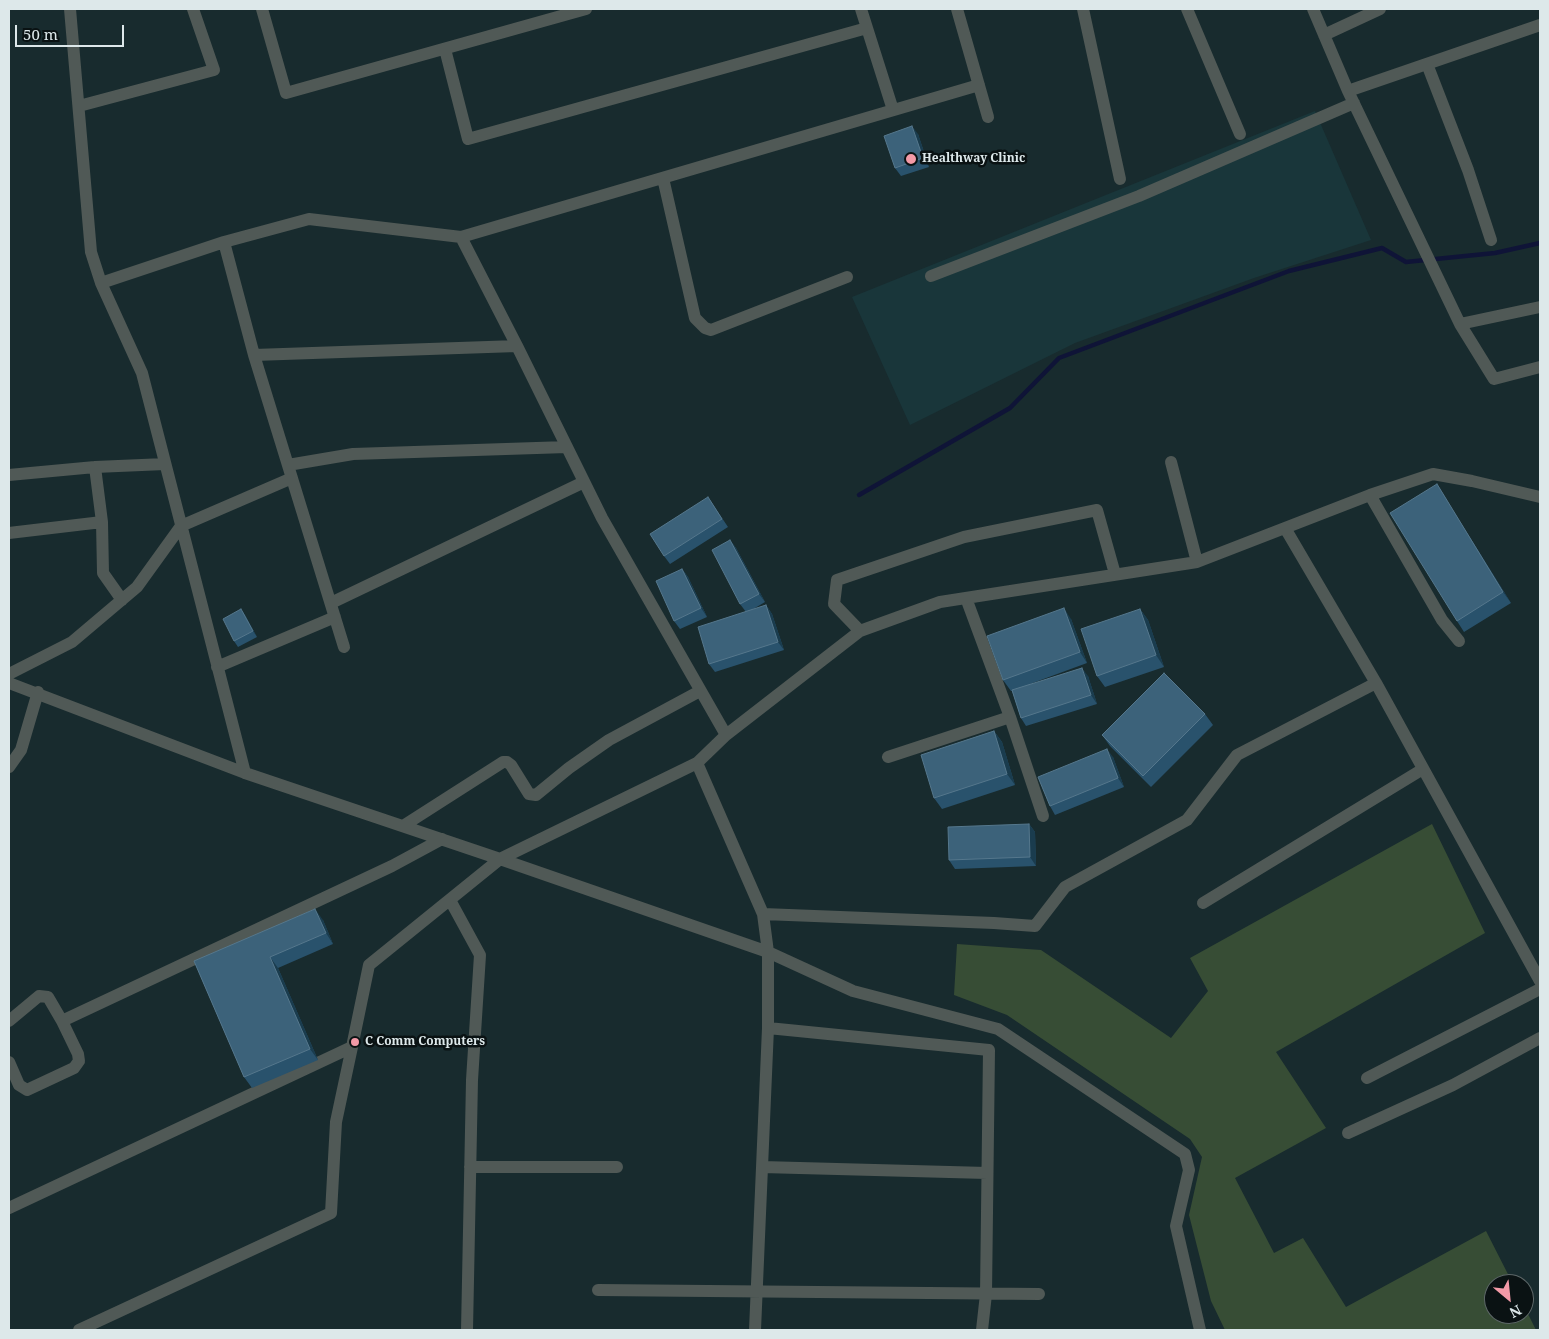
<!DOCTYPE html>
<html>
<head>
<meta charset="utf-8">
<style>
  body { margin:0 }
  #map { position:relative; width:1549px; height:1339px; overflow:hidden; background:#182b2e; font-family:"Noto Serif",serif }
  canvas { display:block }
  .frame { position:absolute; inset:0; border:10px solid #dde8ea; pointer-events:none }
  .north { position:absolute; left:1484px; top:1274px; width:50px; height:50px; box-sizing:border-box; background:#0a1213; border:1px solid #5e6869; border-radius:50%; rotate:152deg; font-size:14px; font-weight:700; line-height:20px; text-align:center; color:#dde8ea }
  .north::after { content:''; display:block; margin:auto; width:18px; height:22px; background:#f39aa7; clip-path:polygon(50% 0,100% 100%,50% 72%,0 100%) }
  .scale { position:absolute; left:15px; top:25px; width:109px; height:22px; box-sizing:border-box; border:2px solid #dde8ea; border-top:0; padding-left:6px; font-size:15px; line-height:18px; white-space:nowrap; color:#dde8ea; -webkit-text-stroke:4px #0a1213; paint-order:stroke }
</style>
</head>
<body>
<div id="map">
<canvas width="1549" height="1339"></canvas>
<div class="frame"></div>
<div class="north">N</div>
<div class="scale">50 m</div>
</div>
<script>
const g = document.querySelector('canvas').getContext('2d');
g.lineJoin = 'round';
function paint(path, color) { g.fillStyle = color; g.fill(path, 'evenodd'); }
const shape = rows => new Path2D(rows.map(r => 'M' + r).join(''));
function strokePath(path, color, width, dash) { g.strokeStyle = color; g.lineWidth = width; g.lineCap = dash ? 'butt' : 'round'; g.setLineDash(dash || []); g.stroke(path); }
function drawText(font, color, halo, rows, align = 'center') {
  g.font = font + ' "Noto Serif",serif'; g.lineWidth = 5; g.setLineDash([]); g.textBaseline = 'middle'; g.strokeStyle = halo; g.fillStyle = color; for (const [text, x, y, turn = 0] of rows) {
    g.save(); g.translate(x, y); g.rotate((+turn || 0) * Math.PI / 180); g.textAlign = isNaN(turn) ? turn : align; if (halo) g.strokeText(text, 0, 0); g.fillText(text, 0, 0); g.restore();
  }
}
paint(shape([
  [1315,111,1371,240,1254,278,1075,343,910,425,852,297]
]), '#19363a');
paint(shape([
  [1432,824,1485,933,1276,1052,1326,1128,1235,1178,1274,1253,1303,1238,1346,1307,1486,1231,1513,1284,1494,1284,1494,1314,1524,1314,1524,1306,1536,1330,1540,1328,1540,1330,1225,1330,1211,1301,1189,1215,1202,1157,1190,1139,1007,1015,954,995,957,944,1041,950,1171,1038,1208,991,1190,958]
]), '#374d35');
strokePath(shape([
  [859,495,1010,408,1059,358,1289,271,1382,248,1406,262,1495,253,1540,243]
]), '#0f1437', 4.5);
strokePath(shape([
  [70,9,91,252,101,283,142,373,245,773],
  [262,9,286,93,586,9],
  [861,9,893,110],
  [957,9,988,117],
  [1083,9,1120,179],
  [1187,9,1240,134],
  [1313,9,1348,91,1540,25],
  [1324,35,1380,9],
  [445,49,468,139,867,28],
  [1427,64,1468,170,1491,240],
  [1348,91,1460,324,1494,379,1540,367],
  [79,106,214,70,193,9],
  [663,178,695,318,705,328,711,330,847,277],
  [461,237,517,346],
  [931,276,1139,196,1354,103],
  [101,283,224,242],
  [1460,324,1540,307],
  [254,355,344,647],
  [1171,462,1197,562],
  [288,465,353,454,567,447],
  [95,467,102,522,103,573,122,600],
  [9,475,95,467,165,464],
  [1370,495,1442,620,1459,641],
  [1285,528,1376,683],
  [9,533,102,522],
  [966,598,1010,717,1043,816],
  [331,603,584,482],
  [860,631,834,604,837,580,964,537,1097,510,1115,574],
  [217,667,335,617],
  [9,674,72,642,137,587,181,526,292,478],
  [9,683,245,773,500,859,697,763,726,735,860,631,940,602,1197,562,1370,495,1433,474,1472,481,1540,497],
  [726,735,602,518,517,346,254,355,224,242,309,219,461,237,979,85],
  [888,757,1010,717],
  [697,763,763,914,768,952,768,1028,755,1330],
  [9,767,21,750,38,692],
  [403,826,503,762,507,762,511,765,529,794,536,795,569,768,609,740,700,691],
  [450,900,480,955,472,1080,467,1330],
  [1203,903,1423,769],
  [763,914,994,923,1035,926,1065,887,1187,820,1237,755,1376,683,1540,981],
  [9,1021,39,996,48,997,62,1021,392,866,442,839],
  [768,1028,989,1050,986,1294,982,1330],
  [9,1062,19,1085,27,1090,74,1068,79,1061,78,1054,62,1021],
  [1367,1078,1540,989],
  [1348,1133,1453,1085,1540,1038],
  [470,1167,617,1167],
  [762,1167,987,1173],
  [9,1208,352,1047,369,965,500,859,768,952,853,991,998,1029,1185,1154,1189,1170,1176,1226,1200,1330],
  [598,1290,1039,1294],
  [79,1330,331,1213,336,1122,352,1047]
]), '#505956', 12);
paint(shape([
  [918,134,929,167,901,176,895,168],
  [1437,484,1444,496,1511,603,1464,632,1457,621],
  [708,497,728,527,670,564,664,556],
  [730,540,736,548,765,602,750,611,766,605,772,614,784,650,715,672,709,664,746,612,740,604],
  [682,569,688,577,707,617,680,629,674,621],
  [241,609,245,615,257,637,238,647,234,641],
  [1140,609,1148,620,1164,667,1105,687,1097,676],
  [1071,619,1087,663,1030,684,1088,676,1097,704,1026,726,1021,718,1012,691,1011,691,1003,680],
  [1205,714,1213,725,1151,787,1110,746,1102,735],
  [994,731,1002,742,1015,785,942,809,934,798],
  [1113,757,1124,787,1055,815,1050,806],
  [1029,824,1035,832,1036,866,955,869,949,860],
  [323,920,333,944,278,968,318,1060,252,1088,244,1077,194,961]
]), '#29526c');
paint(shape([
  [912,126,918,134,929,167,923,158],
  [1437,484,1444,496,1511,603,1503,592],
  [730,540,736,548,765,602,759,594],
  [682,569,688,577,707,617,701,608],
  [766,605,772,614,784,650,778,642],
  [1064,608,1071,619,1087,663,1080,652],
  [241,609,245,615,257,637,253,631],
  [1140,609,1148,620,1164,667,1156,655],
  [1082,668,1088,676,1097,704,1091,695],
  [994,731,1002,742,1015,785,1007,774],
  [1107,749,1113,757,1124,787,1118,778],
  [1029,824,1035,832,1036,866,1030,857],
  [315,909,323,920,333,944,326,933],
  [270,957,278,968,318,1060,310,1049]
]), '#1a3c4e');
const building = shape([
  [912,126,923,158,895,168,884,136,912,126],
  [1437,484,1503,592,1457,621,1390,513,1437,484],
  [708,497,722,519,664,556,650,534,708,497],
  [730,540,759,594,740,604,712,550,730,540],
  [682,569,701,608,674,621,656,581,682,569],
  [766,605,778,642,709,664,698,627,766,605],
  [1064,608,1080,652,1003,680,987,636,1064,608],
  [241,609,253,631,234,641,223,619,241,609],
  [1140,609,1156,655,1097,676,1081,629,1140,609],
  [1082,668,1091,695,1021,718,1012,690,1082,668],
  [1164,673,1205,714,1143,776,1102,735,1164,673],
  [994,731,1007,774,934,798,921,755,994,731],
  [1107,749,1118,778,1050,806,1038,777,1107,749],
  [1029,824,1030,857,949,860,948,827,1029,824],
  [315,909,326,933,270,957,310,1049,244,1077,194,961,315,909]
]);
paint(building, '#3c627a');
strokePath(building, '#55778c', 1);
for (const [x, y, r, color] of [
  [911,159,6,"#f39aa7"],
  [355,1042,5,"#f39aa7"]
]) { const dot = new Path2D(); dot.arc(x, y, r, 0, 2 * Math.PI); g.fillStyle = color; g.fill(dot); strokePath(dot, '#0a1213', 2); }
drawText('bold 12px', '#dde8ea', '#0a1213', [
  ["Healthway Clinic",922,159],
  ["C Comm Computers",365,1042]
], 'left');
</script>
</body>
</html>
